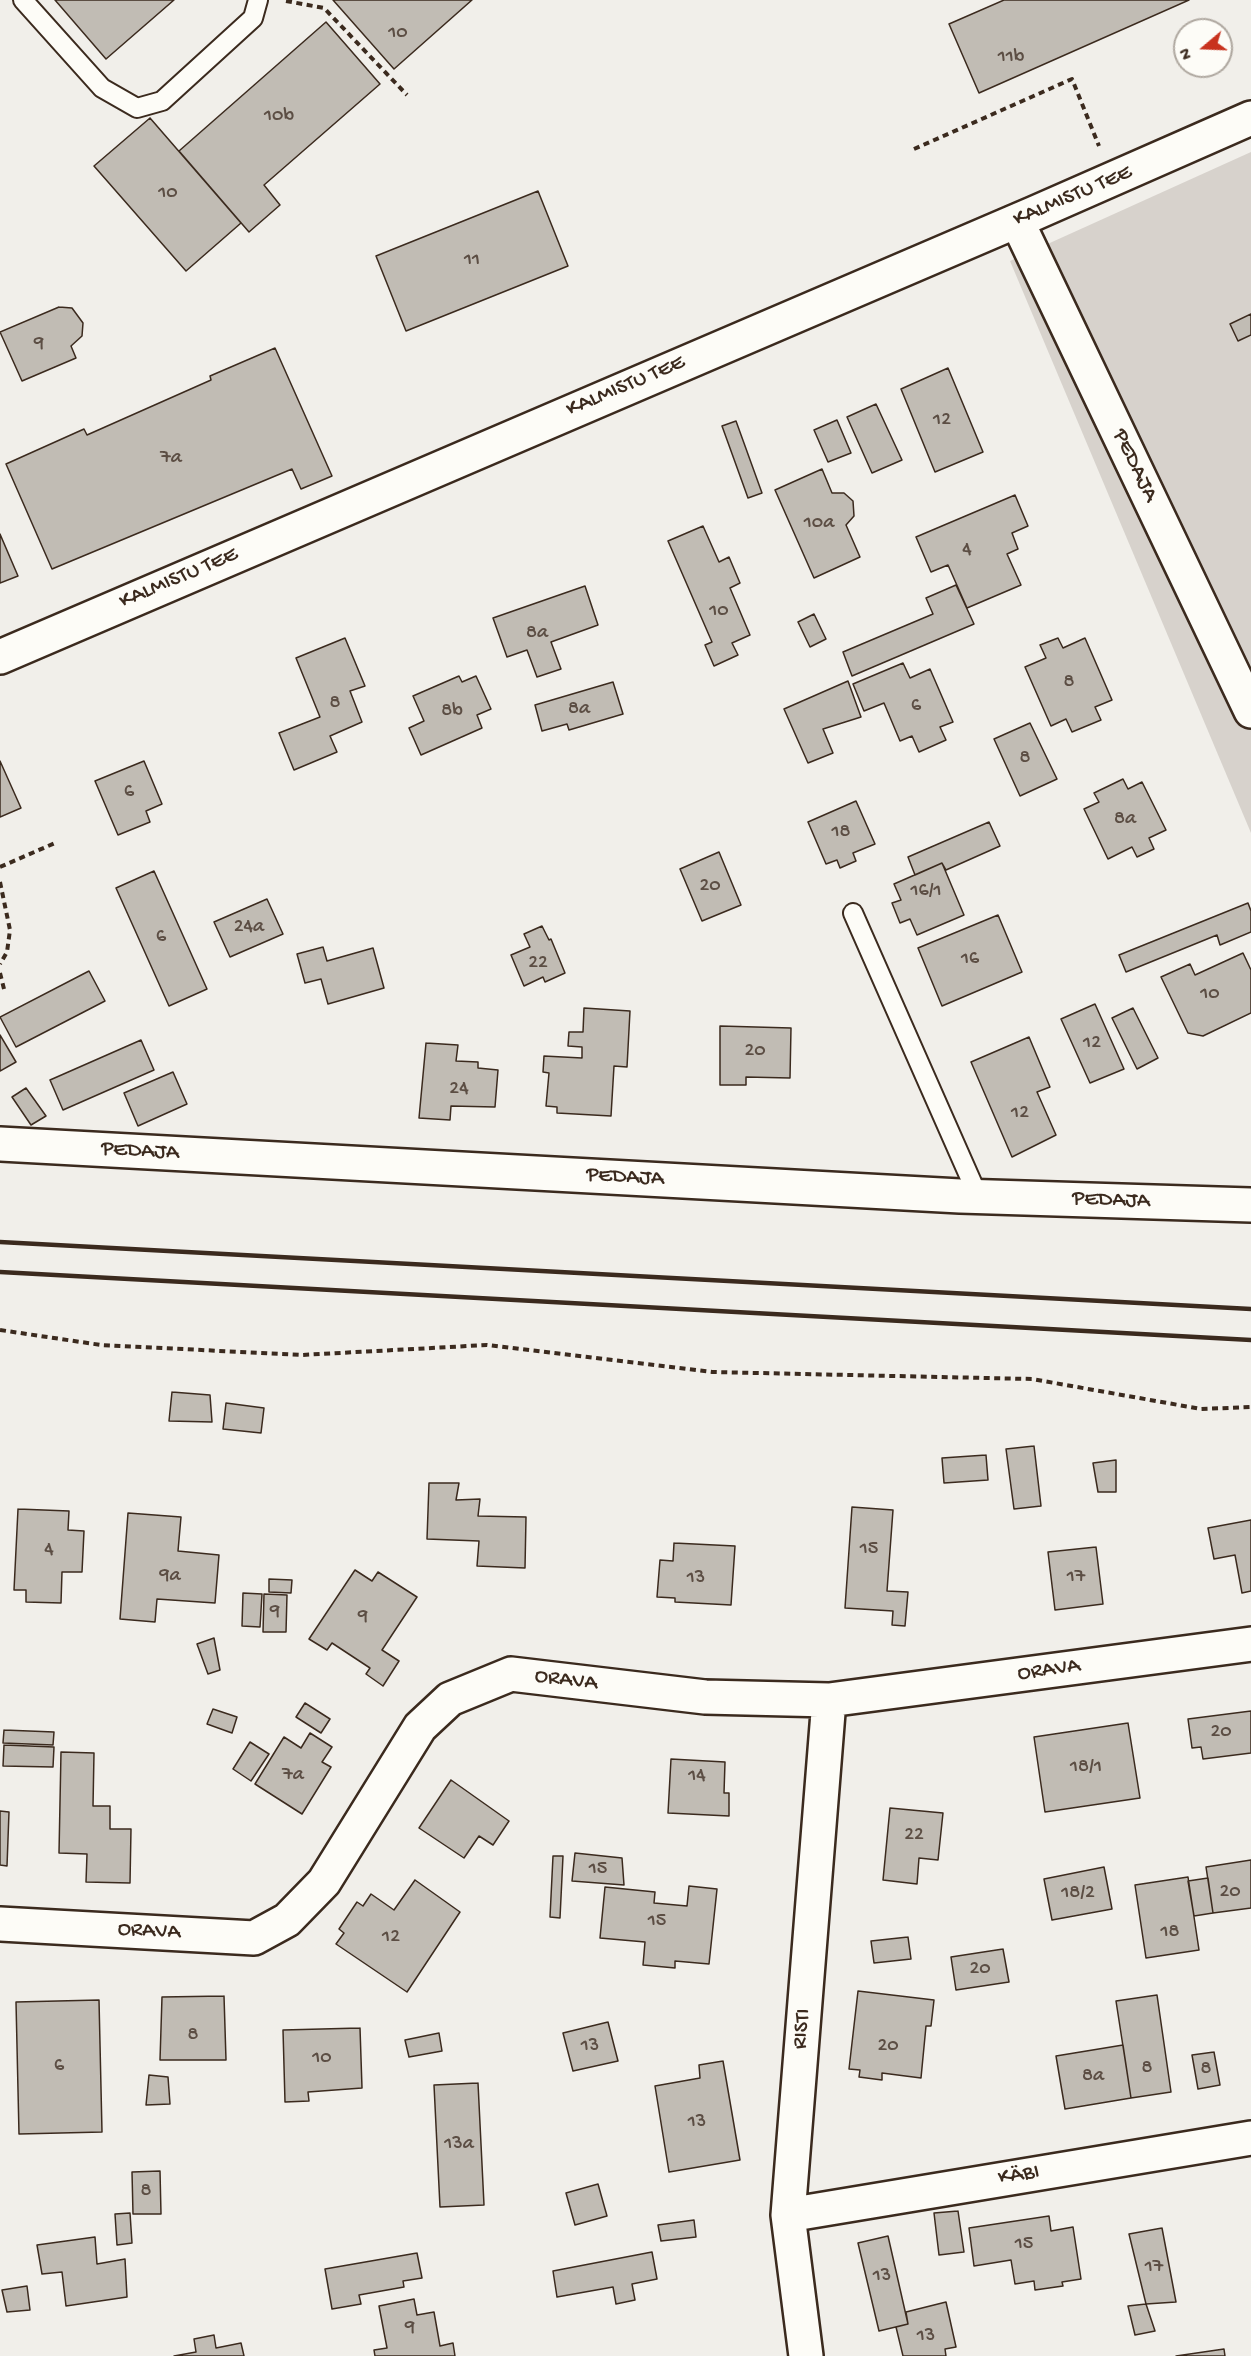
<!DOCTYPE html>
<html>
<head>
<meta charset="utf-8">
<style>
  body { margin:0 }
  #map { position:relative; width:1251px; height:2356px; overflow:hidden; background:#f1efea; font-family:"Gochi Hand",sans-serif }
  canvas { display:block }
  .north { position:absolute; left:1173px; top:18px; width:60px; height:60px; box-sizing:border-box; background:#fdfcf7; border:2px solid #afa8a0; border-radius:50%; rotate:251deg; font-size:16px; font-weight:700; line-height:24px; text-align:center; color:#3b2a1e }
  .north::after { content:''; display:block; margin:auto; width:21px; height:27px; background:#c8321e; clip-path:polygon(50% 0,100% 100%,50% 72%,0 100%) }
</style>
</head>
<body>
<div id="map">
<canvas width="1251" height="2356"></canvas>
<div class="north">N</div>
</div>
<script>
const g = document.querySelector('canvas').getContext('2d');
g.lineJoin = 'round';
function paint(path, color) { g.fillStyle = color; g.fill(path, 'evenodd'); }
const shape = rows => new Path2D(rows.map(r => 'M' + r).join(''));
function strokePath(path, color, width, dash) { g.strokeStyle = color; g.lineWidth = width; g.lineCap = dash ? 'butt' : 'round'; g.setLineDash(dash || []); g.stroke(path); }
function drawText(font, color, halo, rows, align = 'center') {
  g.font = font + ' "Gochi Hand",sans-serif'; g.lineWidth = 5; g.setLineDash([]); g.textBaseline = 'middle'; g.strokeStyle = halo; g.fillStyle = color; for (const [text, x, y, turn = 0] of rows) {
    g.save(); g.translate(x, y); g.rotate((+turn || 0) * Math.PI / 180); g.textAlign = isNaN(turn) ? turn : align; if (halo) g.strokeText(text, 0, 0); g.fillText(text, 0, 0); g.restore();
  }
}
paint(shape([
  [1251,152,1251,833,1010,261]
]), '#d7d2cc');
const building = shape([
  [55,0,174,0,106,59,55,0],
  [333,0,472,0,394,69,333,0],
  [1004,0,1189,0,979,93,949,24,1004,0],
  [326,22,380,84,264,185,280,205,249,232,179,151,326,22],
  [150,118,241,223,186,271,94,166,150,118],
  [538,191,568,266,406,331,376,256,538,191],
  [59,307,72,308,83,323,82,336,71,346,76,358,22,381,0,332,59,307],
  [1251,314,1251,335,1238,341,1230,324,1251,314],
  [275,348,332,476,301,489,292,469,52,569,6,464,84,429,87,435,211,380,210,376,275,348],
  [948,368,983,452,935,472,901,389,948,368],
  [876,404,902,460,872,473,847,417,876,404],
  [837,420,851,453,828,462,814,430,837,420],
  [736,421,762,493,748,498,722,426,736,421],
  [822,469,832,493,844,493,853,501,854,516,846,525,860,557,814,578,775,490,822,469],
  [1015,495,1028,526,1012,533,1018,549,1007,554,1021,585,967,608,948,565,931,572,916,537,1015,495],
  [703,526,719,562,729,557,740,583,730,588,750,635,732,643,738,655,714,666,705,645,712,642,668,541,703,526],
  [0,534,18,576,0,583,0,534],
  [956,585,974,624,852,676,843,652,933,614,926,598,956,585],
  [585,586,598,625,551,642,561,669,537,677,527,650,507,657,493,618,585,586],
  [814,614,826,639,810,647,798,622,814,614],
  [345,638,365,686,350,691,362,722,330,736,337,752,294,770,279,733,320,717,296,658,345,638],
  [1058,638,1063,648,1085,638,1112,700,1095,707,1101,720,1072,732,1066,719,1051,726,1025,667,1046,658,1040,645,1058,638],
  [903,663,910,678,930,669,953,722,940,727,946,740,919,752,912,736,900,741,884,703,864,711,853,684,903,663],
  [459,676,462,682,476,676,491,709,477,715,482,728,421,755,409,728,424,721,413,696,459,676],
  [848,681,861,717,823,729,833,753,808,763,784,709,848,681],
  [613,682,623,714,569,730,567,724,542,731,535,705,613,682],
  [1030,723,1057,779,1020,796,994,739,1030,723],
  [0,761,21,808,0,817,0,761],
  [144,761,162,804,146,811,150,822,118,835,95,781,144,761],
  [1123,779,1128,789,1142,782,1166,830,1149,838,1154,849,1137,857,1132,847,1108,859,1084,809,1099,802,1094,793,1123,779],
  [856,801,875,844,853,853,856,861,840,868,837,860,826,864,808,822,856,801],
  [989,822,1000,846,946,870,942,863,915,875,908,857,989,822],
  [719,852,741,905,702,921,680,869,719,852],
  [942,863,964,915,917,935,910,919,900,923,892,903,901,900,894,884,942,863],
  [154,871,207,989,169,1006,116,888,154,871],
  [267,899,283,934,230,957,214,922,267,899],
  [1248,903,1251,911,1251,932,1220,945,1217,935,1126,972,1119,955,1248,903],
  [998,915,1022,972,942,1006,918,948,998,915],
  [542,926,549,940,551,939,565,973,545,982,543,977,524,986,511,955,530,947,524,934,542,926],
  [323,947,327,961,373,948,384,988,328,1004,321,979,305,983,297,954,323,947],
  [1243,953,1251,970,1251,1013,1203,1036,1188,1033,1161,977,1190,964,1195,975,1243,953],
  [89,971,105,1001,16,1047,0,1017,89,971],
  [1095,1004,1124,1069,1090,1083,1061,1019,1095,1004],
  [584,1008,630,1011,627,1067,614,1066,611,1116,557,1113,557,1107,546,1106,549,1073,543,1072,544,1056,582,1058,582,1047,568,1046,569,1032,583,1032,584,1008],
  [1133,1008,1158,1058,1137,1069,1112,1018,1133,1008],
  [720,1026,791,1028,790,1078,746,1077,746,1085,720,1085,720,1026],
  [0,1035,16,1062,0,1071,0,1035],
  [1029,1037,1050,1087,1037,1092,1056,1135,1012,1157,971,1062,1029,1037],
  [141,1040,154,1070,63,1110,50,1080,141,1040],
  [426,1043,458,1045,456,1061,478,1062,478,1068,498,1070,495,1107,451,1106,450,1120,419,1118,426,1043],
  [173,1072,187,1104,138,1126,124,1093,173,1072],
  [26,1088,46,1116,31,1125,12,1097,26,1088],
  [172,1392,210,1395,212,1422,169,1421,172,1392],
  [226,1403,264,1408,261,1433,223,1429,226,1403],
  [1034,1446,1041,1506,1014,1509,1006,1449,1034,1446],
  [986,1455,988,1480,944,1483,942,1458,986,1455],
  [1116,1460,1116,1492,1098,1492,1093,1463,1116,1460],
  [429,1483,459,1483,456,1500,480,1499,478,1516,526,1517,525,1568,477,1566,479,1541,427,1539,429,1483],
  [852,1507,893,1510,887,1591,908,1592,905,1626,892,1625,893,1611,845,1608,852,1507],
  [18,1509,69,1511,68,1530,84,1531,82,1572,62,1572,61,1603,26,1602,26,1590,14,1590,18,1509],
  [128,1513,181,1517,178,1551,219,1555,215,1603,157,1599,155,1622,120,1619,128,1513],
  [1251,1520,1251,1591,1242,1593,1235,1555,1214,1559,1208,1528,1251,1520],
  [674,1543,735,1546,731,1605,675,1602,675,1598,657,1597,660,1560,673,1561,674,1543],
  [1096,1547,1103,1604,1055,1610,1048,1552,1096,1547],
  [355,1570,372,1581,378,1572,417,1597,382,1650,399,1661,383,1686,366,1674,370,1668,332,1643,327,1650,309,1639,355,1570],
  [269,1579,292,1580,291,1593,269,1592,269,1579],
  [243,1593,262,1594,260,1627,242,1626,243,1593],
  [264,1594,287,1595,286,1632,263,1632,264,1594],
  [214,1638,220,1670,208,1674,197,1644,214,1638],
  [305,1703,330,1719,321,1733,296,1717,305,1703],
  [213,1709,237,1717,232,1733,207,1724,213,1709],
  [1251,1711,1251,1753,1203,1759,1201,1747,1192,1748,1188,1719,1251,1711],
  [1128,1723,1140,1798,1045,1812,1034,1737,1128,1723],
  [4,1730,54,1732,53,1745,3,1743,4,1730],
  [310,1733,332,1747,322,1762,331,1767,302,1814,255,1784,284,1737,301,1748,310,1733],
  [250,1742,269,1754,251,1781,233,1769,250,1742],
  [4,1745,54,1747,53,1767,3,1766,4,1745],
  [61,1752,94,1753,93,1806,110,1806,110,1829,131,1829,130,1883,86,1882,87,1854,59,1853,61,1752],
  [671,1759,725,1762,724,1793,729,1793,729,1816,668,1813,671,1759],
  [451,1780,509,1821,493,1845,479,1836,464,1858,419,1828,451,1780],
  [890,1808,943,1813,938,1860,919,1858,917,1884,883,1880,890,1808],
  [0,1811,9,1812,7,1866,0,1865,0,1811],
  [575,1853,622,1858,624,1885,572,1881,575,1853],
  [553,1856,563,1856,560,1918,550,1917,553,1856],
  [1251,1860,1251,1908,1213,1913,1206,1867,1251,1860],
  [1104,1867,1112,1909,1052,1920,1044,1879,1104,1867],
  [1188,1877,1199,1950,1146,1958,1135,1885,1188,1877],
  [1208,1878,1213,1913,1194,1916,1188,1881,1208,1878],
  [415,1880,460,1912,407,1992,336,1944,344,1933,339,1929,357,1902,363,1906,371,1894,394,1910,415,1880],
  [689,1886,717,1889,709,1964,675,1961,675,1968,643,1965,645,1942,600,1938,605,1887,655,1892,654,1903,687,1906,689,1886],
  [908,1937,911,1959,874,1963,871,1941,908,1937],
  [1003,1949,1009,1982,956,1990,951,1957,1003,1949],
  [858,1991,934,2000,931,2026,926,2026,921,2078,882,2073,882,2080,859,2077,860,2070,849,2069,858,1991],
  [1157,1995,1171,2092,1131,2098,1116,2001,1157,1995],
  [224,1996,226,2060,160,2060,162,1997,224,1996],
  [99,2000,102,2132,19,2134,16,2002,99,2000],
  [608,2022,618,2061,573,2071,563,2033,608,2022],
  [360,2028,362,2088,308,2092,309,2101,285,2102,283,2030,360,2028],
  [439,2033,442,2051,409,2057,405,2040,439,2033],
  [1123,2045,1131,2098,1065,2109,1056,2056,1123,2045],
  [1214,2052,1220,2085,1198,2089,1192,2055,1214,2052],
  [723,2061,740,2160,669,2172,655,2086,700,2078,699,2065,723,2061],
  [149,2075,168,2077,170,2104,146,2105,149,2075],
  [478,2083,484,2205,440,2207,434,2085,478,2083],
  [160,2171,161,2214,133,2214,132,2172,160,2171],
  [598,2184,607,2216,575,2225,566,2193,598,2184],
  [958,2211,964,2252,939,2255,934,2213,958,2211],
  [130,2213,132,2243,117,2245,115,2214,130,2213],
  [1049,2216,1051,2231,1073,2227,1081,2279,1062,2282,1063,2286,1035,2290,1034,2281,1015,2284,1011,2260,974,2266,969,2228,1049,2216],
  [694,2220,696,2237,661,2241,658,2225,694,2220],
  [1162,2228,1176,2302,1146,2304,1129,2234,1162,2228],
  [888,2236,908,2324,879,2331,858,2243,888,2236],
  [95,2237,97,2264,125,2259,127,2297,66,2306,62,2272,42,2274,37,2245,95,2237],
  [652,2252,657,2279,632,2284,635,2300,616,2304,613,2287,557,2297,553,2271,652,2252],
  [417,2253,422,2278,403,2281,404,2287,359,2295,361,2304,332,2309,325,2269,417,2253],
  [27,2286,30,2310,7,2312,2,2290,27,2286],
  [414,2299,417,2315,434,2312,440,2346,453,2343,455,2356,375,2356,374,2350,387,2348,379,2306,414,2299],
  [946,2302,956,2347,945,2349,946,2356,903,2356,896,2327,908,2324,906,2312,946,2302],
  [1146,2304,1155,2331,1135,2335,1128,2306,1146,2304],
  [214,2335,216,2348,241,2343,244,2356,174,2356,196,2352,194,2339,214,2335],
  [1224,2349,1225,2356,1176,2356,1224,2349]
]);
paint(building, '#c1bcb4');
strokePath(building, '#3b2a1e', 1.5);
const lane = shape([
  [23,0,102,88,137,108,162,101,253,18,258,0],
  [853,913,978,1196]
]);
const street = shape([
  [1017,221,1251,711],
  [0,657,1035,213,1251,118],
  [0,1144,960,1196,1251,1205],
  [0,1924,254,1938,287,1920,324,1882,420,1727,450,1699,511,1674,705,1697,829,1700,1251,1644],
  [788,2215,1251,2138],
  [806,2356,788,2215,829,1700]
]);
strokePath(lane, '#3b2a1e', 22);
strokePath(street, '#3b2a1e', 38);
strokePath(shape([
  [286,1,324,8,407,95],
  [914,149,1072,79,1099,146],
  [0,867,55,843],
  [0,882,10,930,7,952,0,964],
  [0,973,5,993],
  [0,1330,101,1345,302,1355,487,1345,712,1372,1032,1379,1201,1409,1251,1407]
]), '#3b2a1e', 4, [6, 4.5]);
strokePath(lane, '#fdfcf7', 18);
strokePath(street, '#fdfcf7', 33);
strokePath(shape([
  [0,1242,1251,1309],
  [0,1272,1251,1340]
]), '#3b2a1e', 4.5);
drawText('20px', '#5c4e44', null, [
  ["10",398,34],
  ["11b",1011,58],
  ["10b",279,117],
  ["10",168,194],
  ["11",472,261],
  ["9",39,345],
  ["12",942,421],
  ["7a",171,459],
  ["10a",819,524],
  ["4",967,551],
  ["10",719,612],
  ["8a",537,634],
  ["8",1069,683],
  ["8",335,704],
  ["6",916,707],
  ["8a",579,710],
  ["8b",452,712],
  ["8",1025,759],
  ["6",129,793],
  ["8a",1125,820],
  ["18",841,833],
  ["20",710,887],
  ["16/1",926,892],
  ["24a",249,928],
  ["6",161,938],
  ["16",970,960],
  ["22",538,964],
  ["10",1210,995],
  ["12",1092,1044],
  ["20",755,1052],
  ["24",459,1090],
  ["12",1020,1114],
  ["15",869,1550],
  ["4",49,1551],
  ["9a",170,1577],
  ["17",1076,1578],
  ["13",696,1579],
  ["9",275,1613],
  ["9",363,1618],
  ["20",1221,1733],
  ["18/1",1086,1768],
  ["7a",293,1776],
  ["14",697,1777],
  ["22",914,1836],
  ["15",598,1870],
  ["20",1230,1893],
  ["18/2",1078,1894],
  ["15",657,1922],
  ["18",1170,1933],
  ["12",391,1938],
  ["20",980,1970],
  ["8",193,2036],
  ["13",590,2047],
  ["20",888,2047],
  ["10",322,2059],
  ["6",59,2067],
  ["8",1147,2069],
  ["8",1206,2070],
  ["8a",1093,2077],
  ["13",697,2123],
  ["13a",459,2145],
  ["8",146,2192],
  ["15",1024,2245],
  ["17",1154,2268],
  ["13",882,2277],
  ["9",410,2329],
  ["13",926,2337]
]);
drawText('22px', '#3b2a1e', '#fdfcf7', [
  ["KALMISTU TEE",1073,197,-23],
  ["KALMISTU TEE",626,387,-23],
  ["PEDAJA",1134,466,64],
  ["KALMISTU TEE",179,579,-23],
  ["PEDAJA",140,1152,3],
  ["PEDAJA",625,1178,3],
  ["PEDAJA",1111,1201,2],
  ["ORAVA",1049,1671,-8],
  ["ORAVA",566,1681,7],
  ["ORAVA",149,1932,3],
  ["RISTI",803,2029,-85],
  ["KÄBI",1019,2176,-9]
]);
</script>
</body>
</html>
